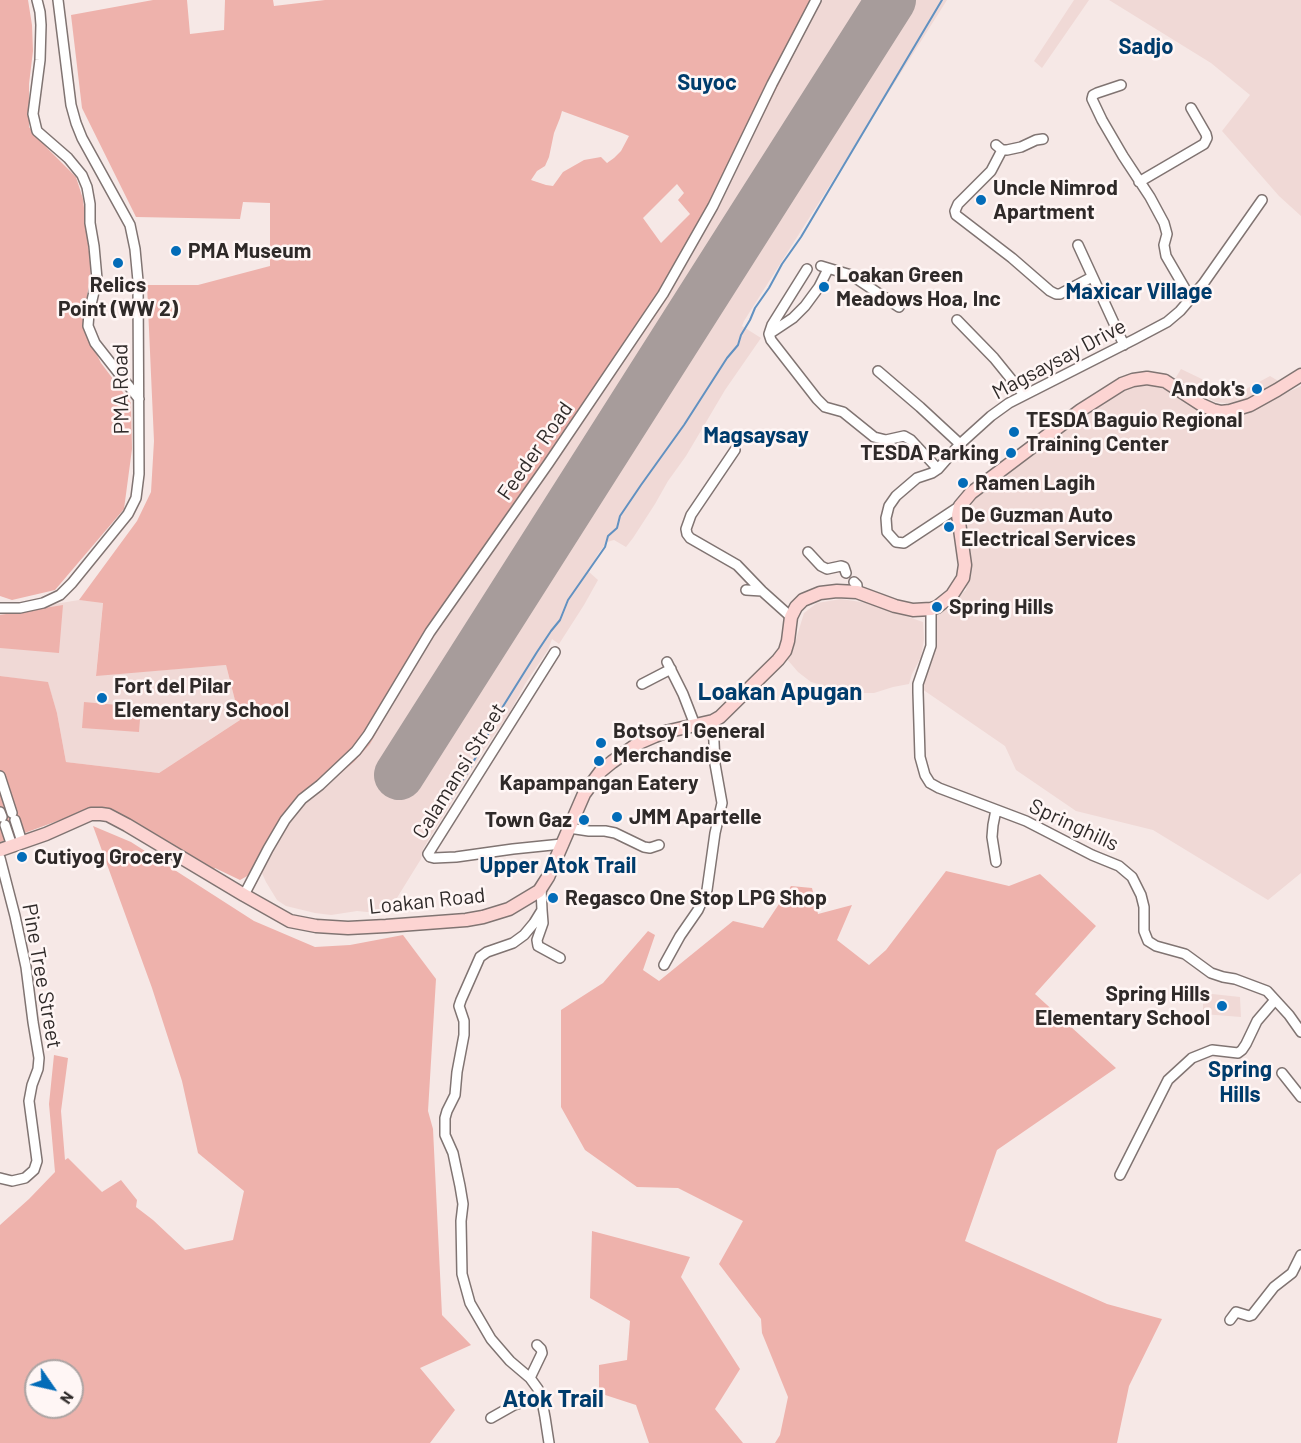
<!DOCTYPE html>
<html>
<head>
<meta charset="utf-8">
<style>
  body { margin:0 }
  #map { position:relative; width:1301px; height:1443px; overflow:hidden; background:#f6e8e6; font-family:Barlow,sans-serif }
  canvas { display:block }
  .north { position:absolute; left:24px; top:1359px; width:60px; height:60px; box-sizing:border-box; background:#fff6f5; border:2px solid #aca4a3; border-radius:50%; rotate:124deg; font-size:16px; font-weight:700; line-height:24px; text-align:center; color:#2f2a29 }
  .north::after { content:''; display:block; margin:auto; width:21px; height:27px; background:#036cb8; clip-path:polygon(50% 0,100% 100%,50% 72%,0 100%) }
</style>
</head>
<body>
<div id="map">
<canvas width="1301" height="1443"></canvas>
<div class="north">N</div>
</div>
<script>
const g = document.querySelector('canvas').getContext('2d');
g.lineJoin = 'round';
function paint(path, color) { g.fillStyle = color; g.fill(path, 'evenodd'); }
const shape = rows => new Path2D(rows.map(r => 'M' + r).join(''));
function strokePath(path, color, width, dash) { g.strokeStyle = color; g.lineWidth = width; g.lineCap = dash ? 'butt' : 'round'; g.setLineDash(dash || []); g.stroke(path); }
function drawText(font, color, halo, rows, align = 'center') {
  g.font = font + ' Barlow,sans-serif'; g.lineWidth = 5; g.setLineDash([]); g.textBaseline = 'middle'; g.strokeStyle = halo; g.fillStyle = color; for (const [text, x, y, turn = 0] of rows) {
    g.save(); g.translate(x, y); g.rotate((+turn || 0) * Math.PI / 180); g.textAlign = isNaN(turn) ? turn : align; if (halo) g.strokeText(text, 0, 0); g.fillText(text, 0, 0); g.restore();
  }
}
paint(shape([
  [821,0,947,0,744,321,742,326,761,338,725,390,686,456,668,481,655,504,633,538,626,547,614,540,607,542,598,554,589,572,598,580,584,605,559,644,552,639,548,650,525,684,509,714,484,750,434,831,423,849,421,859,387,914,357,911,331,915,315,913,286,906,277,900,266,882,260,869,283,829,302,805,354,762,399,691,430,637,660,309,696,247],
  [1074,0,1089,0,1042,68,1034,61],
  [1109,0,1301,0,1301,216,1279,196,1222,131,1250,95,1211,63],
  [1181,369,1235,395,1270,376,1280,382,1235,404,1215,402,1175,379],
  [1145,384,1167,390,1205,416,1241,414,1301,386,1301,873,1268,900,1153,830,1076,811,1016,770,1005,746,922,689,935,651,936,616,966,590,971,559,964,516,971,502,1110,396,1126,388],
  [841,599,868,603,923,622,924,639,921,657,912,674,909,684,893,687,874,693,853,693,839,690,811,682,798,672,786,658,794,646,804,613,817,603],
  [79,600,103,602,96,675,226,665,240,720,159,773,66,762,57,713,48,683,0,676,0,613],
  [1203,993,1240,997,1241,1017,1203,1014]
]), '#f0d9d6');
paint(shape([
  [0,0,28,0,32,25,33,51,29,84,29,127,48,149,76,177,83,199,91,270,86,303,85,331,101,363,131,403,132,449,124,509,55,590,12,600,0,596],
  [153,0,187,0,190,34,224,30,225,0,273,0,274,6,325,0,821,0,717,207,660,309,430,637,370,744,354,762,302,805,283,829,260,869,240,880,215,868,213,870,90,809,0,842,0,676,48,682,57,713,66,762,159,773,240,720,226,665,96,676,103,603,79,600,137,521,151,492,154,441,147,285,198,285,270,266,270,203,243,202,240,219,136,217,82,108,71,15],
  [562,111,622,133,629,136,621,151,614,158,607,163,601,157,584,160,563,172,553,186,546,185,531,180,537,171,545,166,549,157,554,133,560,118],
  [677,184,684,193,678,200,690,214,661,243,643,218],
  [63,605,59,653,0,648,0,615],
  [84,702,141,707,139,732,82,728],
  [93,826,131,842,254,921,315,947,350,945,403,935,436,979,428,1111,433,1129,442,1315,471,1345,420,1368,455,1410,430,1443,0,1443,0,1225,29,1199,55,1172,49,1104,54,1055,68,1058,61,1111,65,1160,68,1158,102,1192,121,1180,137,1200,136,1207,153,1220,185,1250,233,1240,244,1191,198,1153,182,1081,152,988],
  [36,1371,72,1371,72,1407,36,1407],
  [946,871,1009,886,1040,874,1096,926,1035,994,1116,1068,997,1150,965,1241,1107,1304,1162,1319,1129,1386,1117,1443,775,1443,780,1435,788,1397,762,1333,761,1319,719,1264,743,1221,678,1188,637,1187,585,1150,561,1107,561,1010,603,983,648,931,655,935,643,970,659,981,733,921,763,928,791,886,812,888,818,914,852,905,837,940,869,965,886,950],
  [592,1231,690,1257,681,1277,740,1369,715,1409,743,1443,649,1443,636,1405,599,1393,599,1365,627,1360,630,1321,590,1298]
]), '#eeb2ac');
strokePath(shape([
  [450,800,469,770,502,708,537,652,551,631,560,620,568,600,605,547,608,536,617,528,620,516,641,485,684,425,727,358,738,345,741,335,750,320,755,308,769,288,782,264,801,237,942,0]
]), '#6191c1', 2);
strokePath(shape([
  [399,775,891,0]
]), '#a79c9b', 50);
const minor = shape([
  [37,0,40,12,41,25,40,60,33,114,37,131,68,158,82,175,87,187,90,204,90,223,94,246,97,279,89,313,88,326,95,343,139,399],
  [1121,85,1097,93,1093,95,1092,99,1102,120,1123,156,1150,197,1164,223,1167,234,1164,245,1166,256,1191,299],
  [996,145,1002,150,1007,150,1021,147,1036,140,1043,139],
  [1002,150,991,171,958,204,955,211,956,215,1012,258,1050,291,1056,294,1060,294,1092,277],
  [1139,182,1204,144,1207,138,1206,134,1191,108],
  [1078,245,1124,345],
  [821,266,851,275,899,307],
  [807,269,772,325,769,334,771,340,817,399,825,407,843,412,874,437,886,440,904,436,911,440,938,469],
  [957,320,994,358,1024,395],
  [769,334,793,318,805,306,819,287,828,269],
  [878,371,920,407,960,444],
  [735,450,691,515,686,529,687,534,690,538,737,565,762,591,791,617],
  [960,506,904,543,896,542,887,532,886,518,889,506,896,496,917,478,932,473,938,469,960,444,991,416,1009,403,1135,339,1167,322,1180,311,1203,284,1262,200],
  [808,552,821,566,827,569,841,566,844,567,846,573],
  [854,582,857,585,857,592],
  [746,590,762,591],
  [0,608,20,608,43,603,60,595,72,583,128,514,136,498,139,474,138,281,135,249,130,225,82,138,76,123,71,105,58,0],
  [931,609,931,646,918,684,918,692,920,757,925,775,930,783,939,788,1026,821,1092,855,1119,866,1132,877,1141,895,1144,907,1144,931,1148,941,1156,946,1185,954,1211,973,1223,977,1235,979,1267,991,1289,1015,1301,1032],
  [555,652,428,854,430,857,434,858,456,857,513,849,562,844],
  [667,662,683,694,695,725],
  [642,684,671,669],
  [0,776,12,813],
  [996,810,993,825,992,837,996,862],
  [0,812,2,817],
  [15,820,22,842],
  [5,825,12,846],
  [569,828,589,831,605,831,615,833,644,847,650,848,659,845],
  [0,858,15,916,26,967,33,1022,39,1058,38,1069,32,1085,29,1101,37,1161,34,1170,25,1178,12,1181,0,1178],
  [541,888,542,910,534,923,524,935,513,943,487,952,480,957,461,1000,459,1006,464,1021,464,1035,457,1072,455,1095,447,1111,445,1118,445,1135,453,1153,460,1186,463,1204,461,1221,462,1274,470,1303,491,1339,510,1361,530,1378,538,1389,541,1396,545,1417,549,1443],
  [244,895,268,849,285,820,302,799,320,785,356,751,368,735,430,632,548,464,663,294,713,206,772,84,816,0],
  [542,910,543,923,537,940,538,946,560,958],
  [664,965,680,936,698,910,707,890,715,833,722,803,715,764,713,721],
  [1282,1073,1301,1097],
  [1120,1175,1168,1080,1192,1058,1212,1050,1238,1053,1242,1050,1246,1044,1257,1021,1275,1000],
  [1230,1320,1236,1312,1249,1316,1252,1315,1274,1287,1292,1273,1301,1255],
  [530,1378,542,1353,541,1349,537,1345],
  [491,1418,514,1405,541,1396]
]);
const secondary = shape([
  [0,850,46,834,91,814,101,814,108,815,127,825,244,895,290,921,316,926,348,928,386,926,466,920,483,917,509,909,539,891,541,888,548,877,584,794,601,771,612,762,639,743,655,736,665,732,713,721,720,717,778,660,785,651,788,641,791,617,796,607,803,600,820,593,837,591,857,592,895,606,913,610,931,609,937,607,952,595,963,578,965,565,958,515,960,506,971,493,1081,410,1122,384,1133,380,1147,378,1165,381,1202,405,1213,410,1221,412,1230,411,1250,405,1277,390,1301,375]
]);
strokePath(minor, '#807472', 12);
strokePath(secondary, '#807472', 15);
strokePath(minor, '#fff', 9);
strokePath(secondary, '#fcd4d2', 12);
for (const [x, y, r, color] of [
  [981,200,6,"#036cb8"],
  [176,251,6,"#036cb8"],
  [118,263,6,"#036cb8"],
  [824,287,6,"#036cb8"],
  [1257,389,6,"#036cb8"],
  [1014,432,6,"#036cb8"],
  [1011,453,6,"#036cb8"],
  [963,483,6,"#036cb8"],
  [949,527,6,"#036cb8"],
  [937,607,6,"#036cb8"],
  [102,698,6,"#036cb8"],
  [601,743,6,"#036cb8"],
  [599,761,6,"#036cb8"],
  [617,817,6,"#036cb8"],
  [584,820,6,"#036cb8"],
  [22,857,6,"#036cb8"],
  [553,898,6,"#036cb8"],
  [1222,1006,6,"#036cb8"]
]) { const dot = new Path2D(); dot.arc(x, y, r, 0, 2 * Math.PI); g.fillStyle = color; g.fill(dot); strokePath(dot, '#fff6f5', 2); }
drawText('bold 21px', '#2f2a29', '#fff6f5', [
  ["Uncle Nimrod",993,188],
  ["Apartment",993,212],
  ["PMA Museum",188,251],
  ["Loakan Green",836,275],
  ["Meadows Hoa, Inc",836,299],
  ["Relics",118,285,"center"],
  ["Point (WW 2)",118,309,"center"],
  ["Andok's",1245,389,"right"],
  ["TESDA Baguio Regional",1026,420],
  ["Training Center",1026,444],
  ["TESDA Parking",999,453,"right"],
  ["Ramen Lagih",975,483],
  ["De Guzman Auto",961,515],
  ["Electrical Services",961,539],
  ["Spring Hills",949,607],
  ["Fort del Pilar",114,686],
  ["Elementary School",114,710],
  ["Botsoy 1 General",613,731],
  ["Merchandise",613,755],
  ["Kapampangan Eatery",599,783,"center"],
  ["JMM Apartelle",629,817],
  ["Town Gaz",572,820,"right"],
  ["Cutiyog Grocery",34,857],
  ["Regasco One Stop LPG Shop",565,898],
  ["Spring Hills",1210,994,"right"],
  ["Elementary School",1210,1018,"right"]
], 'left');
drawText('21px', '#2f2a29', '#fff6f5', [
  ["Magsaysay Drive",1059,359,-28],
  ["PMA Road",121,389,-91],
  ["Feeder Road",535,451,-55],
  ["Calamansi Street",459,771,-58],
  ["Springhills",1074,825,25],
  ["Loakan Road",427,901,-6],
  ["Pine Tree Street",42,976,80]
]);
drawText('bold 22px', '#003c6c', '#fff6f5', [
  ["Sadjo",1146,47],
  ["Suyoc",707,83],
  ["Maxicar Village",1139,292],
  ["Magsaysay",756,436],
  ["Upper Atok Trail",558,866],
  ["Spring",1240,1070],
  ["Hills",1240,1095]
]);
drawText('bold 24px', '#003c6c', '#fff6f5', [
  ["Loakan Apugan",780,692],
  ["Atok Trail",553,1399]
]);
</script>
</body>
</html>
